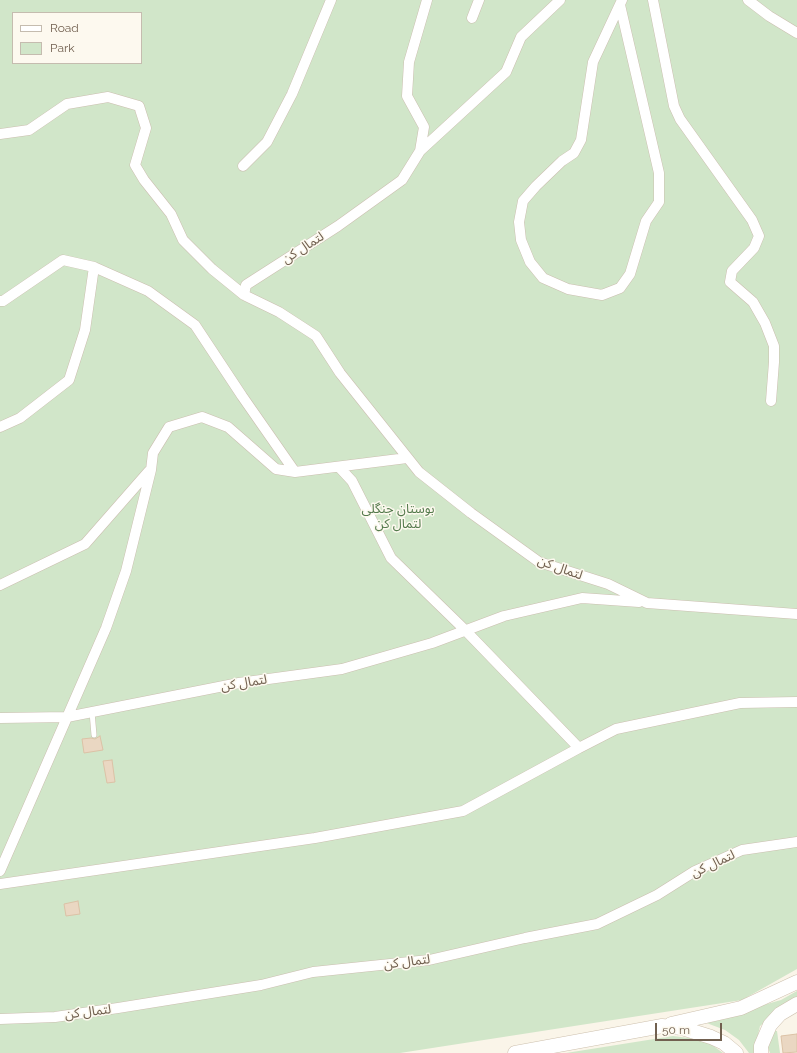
<!DOCTYPE html>
<html>
<head>
<meta charset="utf-8">
<style>
  body { margin:0 }
  #map { position:relative; width:797px; height:1053px; overflow:hidden; background:#faf5e9; font-family:Raleway,sans-serif }
  canvas { display:block }
  .legend { position:absolute; left:12px; top:12px; width:130px; height:52px; box-sizing:border-box; background:#fdf9ef; border:1px solid #c5bcaf; margin:0; padding:5px 7px; list-style:none; font-size:12px; color:#716050 }
  .legend li { display:flex; align-items:center; gap:8px; height:20px }
  .legend b { width:20px; border:1px solid #c5bcaf }
  .scale { position:absolute; left:655px; top:1023px; width:67px; height:18px; box-sizing:border-box; border:2px solid #716050; border-top:0; padding-left:5px; font-size:12px; line-height:14px; white-space:nowrap; color:#716050; -webkit-text-stroke:3px #fdf9ef; paint-order:stroke }
</style>
</head>
<body>
<div id="map">
<canvas width="797" height="1053"></canvas>
<ul class="legend">
<li><b style="height:5px;background:#fff"></b>Road</li>
<li><b style="height:11px;background:#d1e6c9"></b>Park</li>
</ul>
<div class="scale">50 m</div>
</div>
<script>
const g = document.querySelector('canvas').getContext('2d');
g.lineJoin = 'round';
function paint(path, color) { g.fillStyle = color; g.fill(path, 'evenodd'); }
const shape = rows => new Path2D(rows.map(r => 'M' + r).join(''));
function strokePath(path, color, width, dash) { g.strokeStyle = color; g.lineWidth = width; g.lineCap = dash ? 'butt' : 'round'; g.setLineDash(dash || []); g.stroke(path); }
function drawText(font, color, halo, rows, align = 'center') {
  g.font = font + ' Raleway,"Noto Sans Arabic",sans-serif'; g.lineWidth = 3; g.setLineDash([]); g.textBaseline = 'middle'; g.strokeStyle = halo; g.fillStyle = color; for (const [text, x, y, turn = 0] of rows) {
    g.save(); g.translate(x, y); g.rotate((+turn || 0) * Math.PI / 180); g.textAlign = isNaN(turn) ? turn : align; if (halo) g.strokeText(text, 0, 0); g.fillText(text, 0, 0); g.restore();
  }
}
paint(shape([
  [0,0,797,0,797,969,742,1000,400,1053,0,1053],
  [13,13,141,13,141,63,13,63],
  [797,991,797,998,785,1005,760,1026,754,1053,749,1053,739,1040,725,1030,704,1022,781,1000],
  [774,1031,777,1031,780,1053,770,1053,768,1047],
  [673,1036,697,1039,712,1045,723,1053,566,1053]
]), '#d1e6c9');
const building = shape([
  [100,736,103,750,84,753,82,739,91,738,95,739,100,736],
  [112,760,115,782,107,783,103,761,112,760],
  [78,901,80,914,66,916,64,904,78,901],
  [797,1034,797,1052,783,1053,781,1036,797,1034]
]);
paint(building, '#ead7c2');
strokePath(building, '#dcc2a6', 1);
const lane = shape([
  [92,712,94,735]
]);
const street = shape([
  [427,0,409,62,407,96,424,127,420,151,402,180,338,226,246,285,244,295,279,312,316,336,340,373,419,472,471,513,539,562,608,584,647,603,797,614],
  [653,0,674,106,680,119,752,220,759,236,754,248,732,271,730,282,753,302,765,323,774,346,774,362,771,401],
  [748,0,769,16,797,33],
  [620,5,659,173,659,202,646,221,630,274,620,288,602,295,568,289,543,278,530,262,521,240,519,222,523,201,536,186,562,161,574,153,581,140,593,62,622,0],
  [472,18,479,0],
  [0,134,29,130,67,104,108,97,139,106,146,128,135,165,144,180,171,214,183,240,212,269,244,295],
  [420,151,506,72,521,37,560,0],
  [243,166,267,142,292,94,331,0],
  [0,301,3,301,63,260,94,267],
  [0,427,20,418,69,380,85,330,94,267,148,291,195,325,242,396,295,472,407,458],
  [0,585,85,544,149,471],
  [0,718,67,717,239,683,342,669,432,643,504,616,582,598,639,602],
  [579,748,616,729,740,703,797,702],
  [0,871,106,628,126,571,151,470,153,453,169,427,202,417,228,427,276,469,295,472],
  [0,884,315,838,463,811,579,748,465,630,391,558,352,481,339,467],
  [0,1019,55,1017,118,1008,261,985,313,972,429,960,525,938,597,924,657,895,695,871,742,850,797,842]
]);
const secondary = shape([
  [671,1024,741,1008,797,982],
  [515,1053,662,1026,682,1028,711,1037,724,1043,736,1053],
  [761,1053,761,1046,770,1025,780,1014,797,1004]
]);
strokePath(lane, '#cbbfb0', 6);
strokePath(street, '#cbbfb0', 11);
strokePath(secondary, '#cdc0ae', 15);
strokePath(lane, '#fff', 5);
strokePath(street, '#fff', 10);
strokePath(secondary, '#fff', 14);
drawText('13px', '#716050', '#fdf9ef', [
  ["لتمال کن",303,248,-33],
  ["لتمال کن",560,568,20],
  ["لتمال کن",244,683,-9],
  ["لتمال کن",713,864,-25],
  ["لتمال کن",407,962,-7],
  ["لتمال کن",88,1012,-7]
]);
drawText('13px', '#547a4c', '#fdf9ef', [
  ["بوستان جنگلی",398,509],
  ["لتمال کن",398,524]
]);
</script>
</body>
</html>
